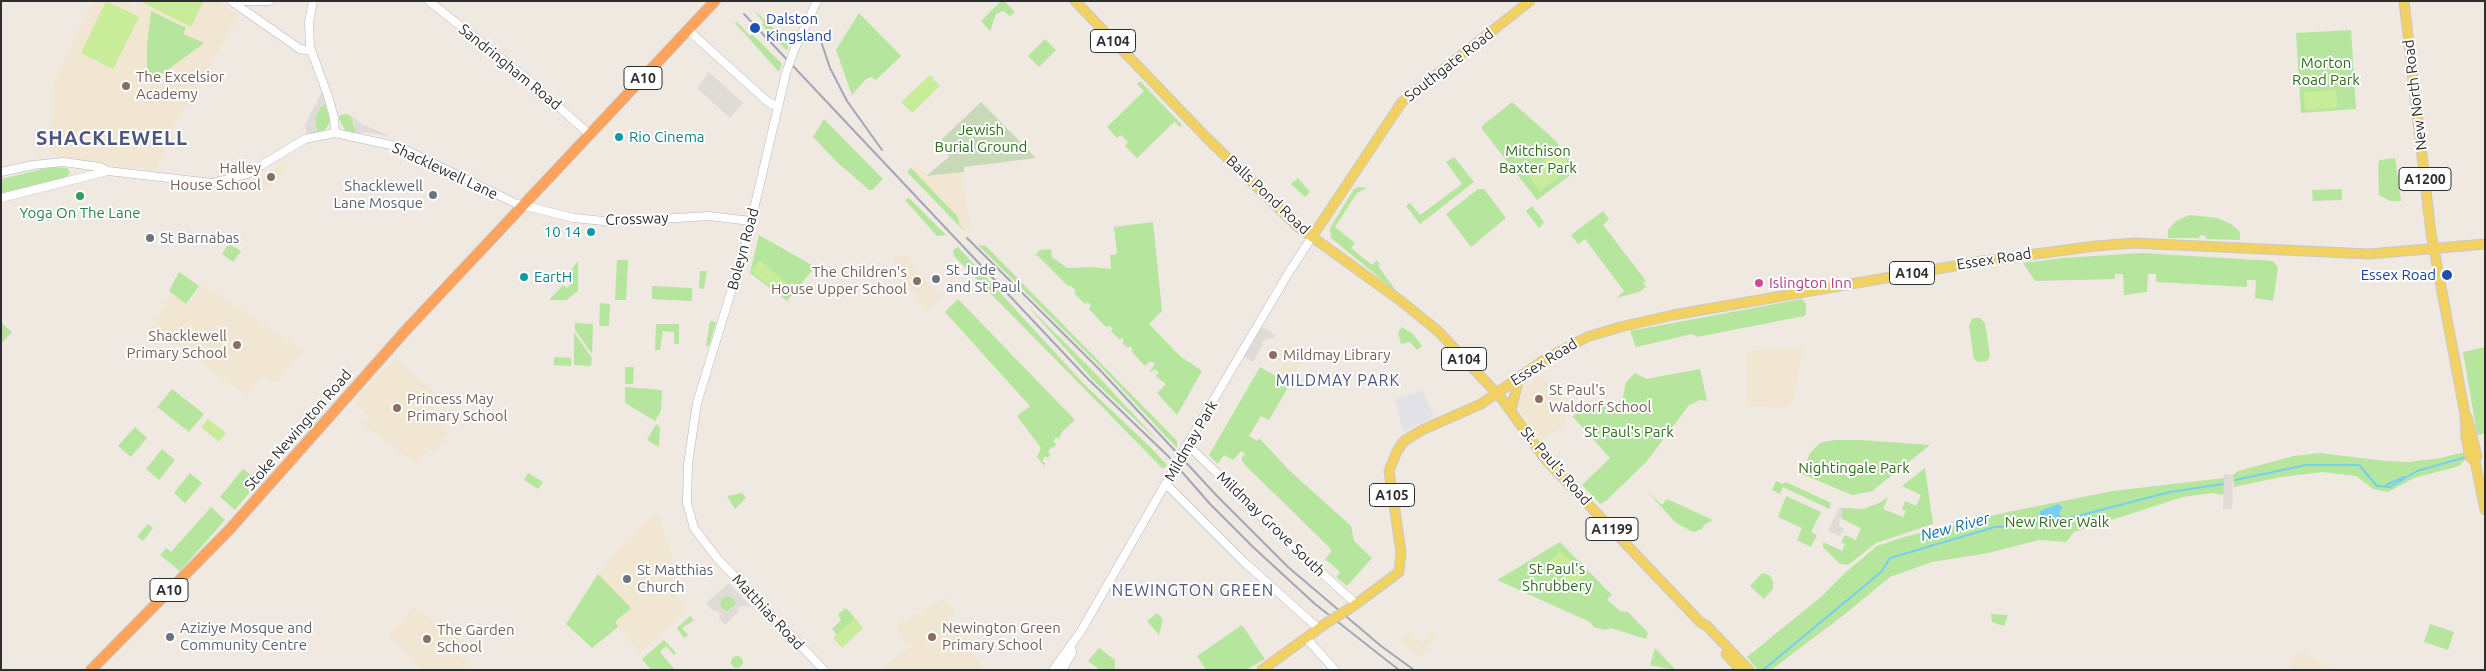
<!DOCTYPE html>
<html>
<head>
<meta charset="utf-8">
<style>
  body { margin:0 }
  #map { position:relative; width:2486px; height:671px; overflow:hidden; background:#efe9e1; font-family:Ubuntu,sans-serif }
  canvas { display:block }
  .frame { position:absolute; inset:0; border:2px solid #2e2e2e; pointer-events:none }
</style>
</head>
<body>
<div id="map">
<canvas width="2486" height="671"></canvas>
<div class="frame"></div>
</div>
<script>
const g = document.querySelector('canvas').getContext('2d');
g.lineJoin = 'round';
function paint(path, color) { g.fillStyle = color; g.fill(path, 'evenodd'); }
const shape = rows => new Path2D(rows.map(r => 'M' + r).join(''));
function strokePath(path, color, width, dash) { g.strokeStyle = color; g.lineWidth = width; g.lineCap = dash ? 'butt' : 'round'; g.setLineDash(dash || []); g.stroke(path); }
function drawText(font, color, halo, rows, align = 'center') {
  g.font = font + ' Ubuntu,sans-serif'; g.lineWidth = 4; g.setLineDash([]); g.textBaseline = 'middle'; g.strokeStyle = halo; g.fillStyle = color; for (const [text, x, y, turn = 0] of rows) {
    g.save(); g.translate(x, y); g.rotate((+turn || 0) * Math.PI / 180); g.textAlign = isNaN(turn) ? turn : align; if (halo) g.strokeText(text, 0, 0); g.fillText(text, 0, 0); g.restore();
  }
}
paint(shape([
  [1423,391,1434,417,1403,431,1395,399]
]), '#e3e1e8');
paint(shape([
  [93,1,125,1,136,7,140,1,218,1,239,16,165,142,162,161,159,161,157,170,95,163,50,154,55,79],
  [284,161,287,169,268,189,260,182],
  [916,164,928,177,962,173,971,233,966,233,959,224,958,217,911,168],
  [909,255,915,269,939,294,940,299,924,312,893,257],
  [203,285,303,351,276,383,263,375,246,395,153,327,170,294,187,305],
  [1288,345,1301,353,1303,360,1290,383,1277,375,1289,353,1285,350],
  [1804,346,1793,400,1788,408,1747,406,1746,352],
  [395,359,441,398,429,415,450,432,434,452,429,449,418,465,364,425,370,417,353,401],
  [1542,375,1567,413,1563,426,1540,441,1519,408,1520,389],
  [659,515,677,574,666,584,689,610,640,652,614,623,630,608,598,574,647,520],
  [946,598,954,613,948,617,985,670,879,670,909,648,895,626],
  [414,607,467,644,459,656,477,670,421,670,390,634],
  [1432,631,1438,635,1421,657,1401,642,1409,632,1423,643],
  [2298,650,2299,650,2334,670,2288,670]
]), '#f0e6d1');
paint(shape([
  [1001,1,1004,1,1015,12,1010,16,1003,11,996,14,990,31,981,21],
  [753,9,789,43,787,51,762,25,764,23],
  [151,11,186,28,183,34,204,43,158,77,147,76,147,45],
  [859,13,901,56,876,80,871,77,866,79,852,95,836,50],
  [737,22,750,36,752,34,782,64,779,72,735,23],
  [2351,30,2356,109,2301,113,2296,33],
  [1045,39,1056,50,1039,67,1028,56],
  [1140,81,1182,125,1180,127,1174,122,1137,158,1125,146,1128,142,1121,135,1117,138,1107,127,1144,91,1137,84],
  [1512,102,1555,140,1577,170,1537,200,1482,129,1482,126],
  [325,103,330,122,325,130,317,132,315,119,320,108],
  [347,114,351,116,356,133,345,130,339,118,340,115],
  [824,119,883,179,872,190,869,190,837,162,813,137],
  [1454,157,1474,182,1420,224,1406,206,1410,203,1420,215,1462,184,1446,162],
  [2395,158,2401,201,2390,201,2379,195,2378,163,2380,160],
  [52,167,67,168,70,172,69,175,65,178,1,193,1,179],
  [911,168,958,217,959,224,966,233,907,172],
  [1298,178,1310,192,1305,197,1291,184],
  [1359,187,1367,188,1357,193,1335,227,1355,243,1351,248,1372,265,1377,260,1380,264,1378,266,1397,292,1331,238,1330,228,1354,189],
  [1478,189,1484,189,1506,218,1471,247,1446,214],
  [2342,189,2342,200,2313,201,2312,190],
  [909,198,946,235,937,236,905,200],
  [1532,206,1544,222,1539,228,1526,211],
  [1603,211,1609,219,1603,225,1646,281,1643,283,1646,287,1639,292,1616,298,1624,291,1585,239,1578,244,1571,235],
  [2189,215,2218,218,2231,224,2240,232,2240,240,2206,239,2206,236,2200,235,2199,238,2168,238,2168,230,2176,221],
  [1153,222,1162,311,1149,324,1180,356,1202,371,1177,415,1157,393,1166,384,1155,376,1159,373,1155,369,1151,372,1150,371,1155,364,1150,361,1145,366,1131,351,1133,349,1130,346,1128,348,1122,343,1124,340,1122,338,1120,340,1111,331,1113,329,1110,326,1106,327,1089,309,1091,306,1088,302,1085,304,1074,293,1076,291,1070,285,1068,286,1037,255,1034,256,1040,250,1051,249,1052,257,1067,268,1093,267,1111,269,1110,255,1117,254,1114,227],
  [759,235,815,267,787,301,750,273],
  [230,245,241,251,233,262,222,254,227,246],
  [978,245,986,246,1177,441,1177,448,1101,367],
  [958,247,1084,384,1151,448,1167,465,1166,467,1162,468,954,256,953,250],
  [2141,253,2273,261,2278,268,2273,301,2255,298,2256,280,2247,280,2247,287,2156,282,2156,274,2148,274,2147,292,2124,295,2123,274,2115,274,2115,279,2035,281,2023,263,2064,258],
  [617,260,628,260,626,300,615,300],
  [578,261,578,291,566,300,549,300,563,285,567,288,573,281,567,275],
  [700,271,707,271,704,289,699,288],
  [179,272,199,286,186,304,169,291],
  [652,286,692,288,692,301,652,299],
  [958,299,1075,420,1062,432,1059,439,1056,437,1053,442,1056,444,1054,448,1051,447,1048,452,1051,454,1048,458,1045,456,1042,461,1045,463,1044,466,1037,457,1041,448,1017,416,1030,406,945,312],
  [1802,299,1806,304,1806,314,1804,316,1743,328,1697,337,1692,334,1636,347,1630,331],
  [600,303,610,304,609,326,599,326],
  [1026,304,1095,373,1158,441,1094,381],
  [1975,318,1980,318,1985,323,1990,356,1987,361,1978,362,1974,359,1969,326,1972,319],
  [710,321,716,322,709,346,706,346],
  [1,323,12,332,1,344],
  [575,323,593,324,592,354,575,330],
  [656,324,679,324,679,344,674,344,674,332,663,331,660,350,655,350],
  [1402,327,1413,334,1422,346,1417,350,1410,342,1401,344,1398,333],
  [574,332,592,358,591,366,574,365],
  [2485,347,2485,433,2480,435,2477,434,2463,352],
  [554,357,571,358,571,366,554,365],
  [625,367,634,367,633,384,625,384],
  [1260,367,1290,384,1269,420,1261,416,1249,436,1257,441,1259,438,1290,471,1351,526,1354,541,1372,558,1347,586,1336,577,1340,572,1325,559,1331,552,1330,548,1246,466,1241,459,1245,454,1241,451,1233,460,1224,455,1218,464,1209,455],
  [1700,369,1707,401,1700,400,1689,405,1647,461,1607,500,1600,504,1582,485,1610,458,1573,417,1582,405,1617,404,1623,397,1626,382,1635,373,1646,379],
  [625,387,662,390,661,411,655,421,625,403],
  [172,389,204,414,189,432,157,407],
  [656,424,660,427,659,447,647,440],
  [135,427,147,438,131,457,118,446],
  [1837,440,1860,440,1930,445,1872,491,1852,495,1802,474,1810,453,1821,442],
  [162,449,175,460,159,480,146,469],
  [2465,452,2466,459,2459,466,2414,478,2388,492,2373,489,2356,476,2323,472,2281,477,2234,487,2233,475,2238,471,2294,456,2320,453,2385,461,2409,462,2440,458],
  [1925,468,1933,524,1876,543,1848,565,1840,564,1823,547,1823,542,1842,551,1845,544,1841,542,1845,535,1856,540,1861,528,1842,519,1840,515,1843,508,1863,509,1879,503,1888,497,1883,509,1903,517,1906,511,1902,509,1905,501,1916,506,1921,495,1902,486],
  [243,469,259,481,235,510,220,497],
  [190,473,202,483,185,503,174,493],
  [528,473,543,482,538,489,524,480],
  [2224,478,2224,495,2212,493,2183,497,2074,532,2066,542,2039,540,1988,553,1932,562,1890,577,1845,614,1771,670,1758,670,1747,657,1821,597,1846,572,1877,546,1904,537,2008,512,2113,491],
  [1776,481,1783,484,1786,482,1831,503,1829,509,1783,487,1780,494,1772,490],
  [1647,491,1662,505,1667,499,1713,520,1704,525,1702,529,1693,532,1676,523],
  [742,493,746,498,735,509,727,496],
  [1786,496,1821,512,1811,532,1817,535,1811,547,1797,540,1802,528,1778,517],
  [211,507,225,520,180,571,160,555,166,548,171,552],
  [148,524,153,528,143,541,137,537],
  [1560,542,1612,595,1607,599,1611,603,1620,611,1628,612,1648,633,1646,639,1611,628,1605,630,1594,627,1590,622,1497,580],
  [1762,573,1769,575,1773,581,1773,589,1764,599,1750,586],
  [598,574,631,608,615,622,618,627,592,648,566,624],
  '720 603a8 8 0 1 1 16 0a8 8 0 1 1-16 0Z',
  [846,608,855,618,837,635,832,629,841,620,838,614],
  [1157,613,1163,619,1159,635,1147,621],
  [1991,614,2008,615,2004,626,1992,622],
  [690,616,694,620,682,628,688,635,684,638,677,628],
  [2430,624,2454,632,2448,650,2424,642],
  [1242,625,1265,659,1246,670,1206,670,1197,656],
  [664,640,676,653,674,655,666,646,660,652,675,670,651,670,642,659],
  [1099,648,1115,660,1115,670,1100,670,1088,661],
  [1655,648,1674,668,1674,670,1650,665],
  '731 662a6 6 0 1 1 12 0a6 6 0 1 1-12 0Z'
]), '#b6e59e');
paint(shape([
  [981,102,1036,158,964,167,964,172,926,176,949,157,939,142]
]), '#c8d9b8');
paint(shape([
  [106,1,139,17,113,69,81,53],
  [140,1,204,1,191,27],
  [930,75,940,86,912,113,901,102],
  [2336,90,2337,108,2305,110,2304,92],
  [1558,150,1571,167,1540,191,1527,174],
  [760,260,788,284,779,294,751,271],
  [208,419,226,433,219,442,201,427],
  [1560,551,1585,575,1573,587,1548,563],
  [855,618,863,628,842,648,833,638]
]), '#c9ec9a');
paint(shape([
  [709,72,743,103,730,118,697,88],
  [322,92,325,103,320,108,315,119,317,132,307,134,305,125],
  [351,116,362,124,390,136,363,132,360,134,356,133],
  [1259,325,1277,336,1262,341,1263,345,1253,362,1241,355],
  [2224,474,2233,475,2232,509,2223,509],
  [1839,507,1843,508,1839,526,1844,528,1840,536,1828,531],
  [729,583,751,607,739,606,738,612,725,625,719,618,719,612,713,611,706,603],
  [726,596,733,598,736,603,726,612,721,608,720,601]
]), '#dfdcd8');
paint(shape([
  [2058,504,2063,508,2059,513,2064,522,2040,525,2040,511]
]), '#75cff0');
strokePath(shape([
  [2235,480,2306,465,2359,465,2377,486,2390,487,2417,471,2466,457],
  [2386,485,2404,477],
  [2062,520,2170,492,2223,484],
  [1763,670,1868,583,1882,571,1890,558,1995,527,2040,524]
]), '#75cff0', 2);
const minor = shape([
  [231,1,300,49,311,51],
  [243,1,269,1],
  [313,1,309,22,310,47,329,99,334,118,335,133],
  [429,1,531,82,589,134],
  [688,30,768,102,777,106],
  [795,48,817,1],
  [786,73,746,243,697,403,688,464,687,503,694,528,717,558,824,670],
  [1,172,33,165,63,162,100,167,108,171,212,183,247,174,305,139,335,133,400,147,517,204,574,218,614,222,708,216,751,221],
  [1,198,108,171],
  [1187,444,1275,530,1356,604],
  [1184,450,1289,272,1312,237],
  [1166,484,1244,562,1319,629],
  [1306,638,1335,670],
  [1053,670,1081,631,1170,476],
  [1062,670,1072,653,1071,647]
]);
const major = shape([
  [1075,1,1206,137,1297,226,1401,301,1438,331,1502,399,1546,460,1701,623,1707,626,1749,670],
  [2404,1,2431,233,2465,414,2466,437,2470,457,2475,461],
  [1312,237,1402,102,1530,1],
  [1511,410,1519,378],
  [2467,417,2477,456,2475,461,2485,510],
  [1352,607,1399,572,1401,552,1389,471,1397,451,1404,441,1422,430,1481,404,1544,360,1587,337,1620,327,1673,315,1983,261,2096,246,2134,243,2369,254,2485,244],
  [1726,654,1741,670],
  [1262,670,1325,624]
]);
const highway = shape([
  [91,670,230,529,407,329,715,1]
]);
strokePath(minor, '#b4b7c1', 9);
strokePath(major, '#c9c9c9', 11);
strokePath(highway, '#c9c9c9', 12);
strokePath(minor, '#fff', 8);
strokePath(major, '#f2d163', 9);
strokePath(highway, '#ffa35c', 10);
strokePath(shape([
  [744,14,1088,379,1169,457,1210,504,1253,547,1315,604,1399,670],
  [818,32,830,68,847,101,882,150],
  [967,238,1099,369,1218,497,1288,567,1381,646,1414,670]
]), '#a3a6b8', 2);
const minorBridge = shape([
  [786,73,795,48],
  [1170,476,1184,450]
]);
const majorBridge = shape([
  [1325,624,1352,607]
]);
strokePath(minorBridge, '#b4b7c1', 9, []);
strokePath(majorBridge, '#c9c9c9', 11, []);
strokePath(minorBridge, '#fff', 8);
strokePath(majorBridge, '#f2d163', 9);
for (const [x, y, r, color] of [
  [755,28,6,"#1a4fb4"],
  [126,86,5,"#8d6e63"],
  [619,137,5,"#0f9aa8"],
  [271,177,5,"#8d6e63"],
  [433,195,5,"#6b7280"],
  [80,196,5,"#2e9e5b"],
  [591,232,5,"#0f9aa8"],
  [150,238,5,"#6b7280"],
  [2447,275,6,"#1a4fb4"],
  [524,277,5,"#0f9aa8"],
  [936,279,5,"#6b7280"],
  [917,281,5,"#8d6e63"],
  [1759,283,5,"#d1479c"],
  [237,345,5,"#8d6e63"],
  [1273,355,5,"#8d6e63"],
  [1539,399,5,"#8d6e63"],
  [397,408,5,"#8d6e63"],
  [627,579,5,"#6b7280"],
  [170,637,5,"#6b7280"],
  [932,637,5,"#8d6e63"],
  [427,639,5,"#8d6e63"]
]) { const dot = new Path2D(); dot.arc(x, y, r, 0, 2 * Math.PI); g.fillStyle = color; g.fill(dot); strokePath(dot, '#fff', 2); }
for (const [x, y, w] of [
  [1113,41,45],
  [643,78,38],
  [2425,179,52],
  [1912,273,45],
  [1464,359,45],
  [1392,495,45],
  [1612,529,52],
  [169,590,38]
]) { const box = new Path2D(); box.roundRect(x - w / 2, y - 11.5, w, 23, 4); g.fillStyle = '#fff'; g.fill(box); strokePath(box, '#2e2e2e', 1); }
drawText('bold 14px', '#2e2e2e', null, [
  ["A104",1113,41],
  ["A10",643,78],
  ["A1200",2425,179],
  ["A104",1912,273],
  ["A104",1464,359],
  ["A105",1392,495],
  ["A1199",1612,529],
  ["A10",169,590]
]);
drawText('15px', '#164399', '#fff', [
  ["Dalston",766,19],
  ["Kingsland",766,36],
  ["Essex Road",2436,275,"right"]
], 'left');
drawText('15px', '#2c6e1b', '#fff', [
  ["Morton",2326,63],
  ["Road Park",2326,80],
  ["Jewish",981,130],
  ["Burial Ground",981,147],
  ["Mitchison",1538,151],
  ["Baxter Park",1538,168],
  ["St Paul's Park",1629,432],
  ["Nightingale Park",1854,468],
  ["New River Walk",2057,522],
  ["St Paul's",1557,569],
  ["Shrubbery",1557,586]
]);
drawText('15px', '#2e2e2e', '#fff', [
  ["Southgate Road",1449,65,-38],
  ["Sandringham Road",510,67,39],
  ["New North Road",2415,95,-97],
  ["Shacklewell Lane",445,171,25],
  ["Balls Pond Road",1268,195,43],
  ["Crossway",637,219,-2],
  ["Boleyn Road",743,249,-75],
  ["Essex Road",1994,259,-9],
  ["Essex Road",1544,362,-32],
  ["Stoke Newington Road",298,430,-49],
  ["Mildmay Park",1191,441,-60],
  ["St. Paul's Road",1556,466,49],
  ["Mildmay Grove South",1271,524,44],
  ["Matthias Road",768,612,47]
]);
drawText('15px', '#785e54', '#fff', [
  ["The Excelsior",136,77],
  ["Academy",136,94],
  ["Halley",261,168,"right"],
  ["House School",261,185,"right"],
  ["The Children's",907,272,"right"],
  ["House Upper School",907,289,"right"],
  ["Shacklewell",227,336,"right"],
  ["Primary School",227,353,"right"],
  ["Mildmay Library",1283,355],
  ["St Paul's",1549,390],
  ["Waldorf School",1549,407],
  ["Princess May",407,399],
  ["Primary School",407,416],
  ["Newington Green",942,628],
  ["Primary School",942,645],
  ["The Garden",437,630],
  ["School",437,647]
], 'left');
drawText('15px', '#0d838f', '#fff', [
  ["Rio Cinema",629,137],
  ["10 14",581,232,"right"],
  ["EartH",534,277]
], 'left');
drawText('15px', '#5b616d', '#fff', [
  ["Shacklewell",423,186,"right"],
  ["Lane Mosque",423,203,"right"],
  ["St Barnabas",160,238],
  ["St Jude",946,270],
  ["and St Paul",946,287],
  ["St Matthias",637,570],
  ["Church",637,587],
  ["Aziziye Mosque and",180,628],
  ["Community Centre",180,645]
], 'left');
drawText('15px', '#27864d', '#fff', [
  ["Yoga On The Lane",80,213]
]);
drawText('15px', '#b23c85', '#fff', [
  ["Islington Inn",1769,283]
], 'left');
g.letterSpacing = '1px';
drawText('16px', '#4d5680', '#fff', [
  ["MILDMAY PARK",1338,381],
  ["NEWINGTON GREEN",1193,591]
]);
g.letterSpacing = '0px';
drawText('italic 16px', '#0d6fa3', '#fff', [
  ["New River",1955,527,-15]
]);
g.letterSpacing = '1px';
drawText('bold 20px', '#4d5680', '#fff', [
  ["SHACKLEWELL",112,138]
]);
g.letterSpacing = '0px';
</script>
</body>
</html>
